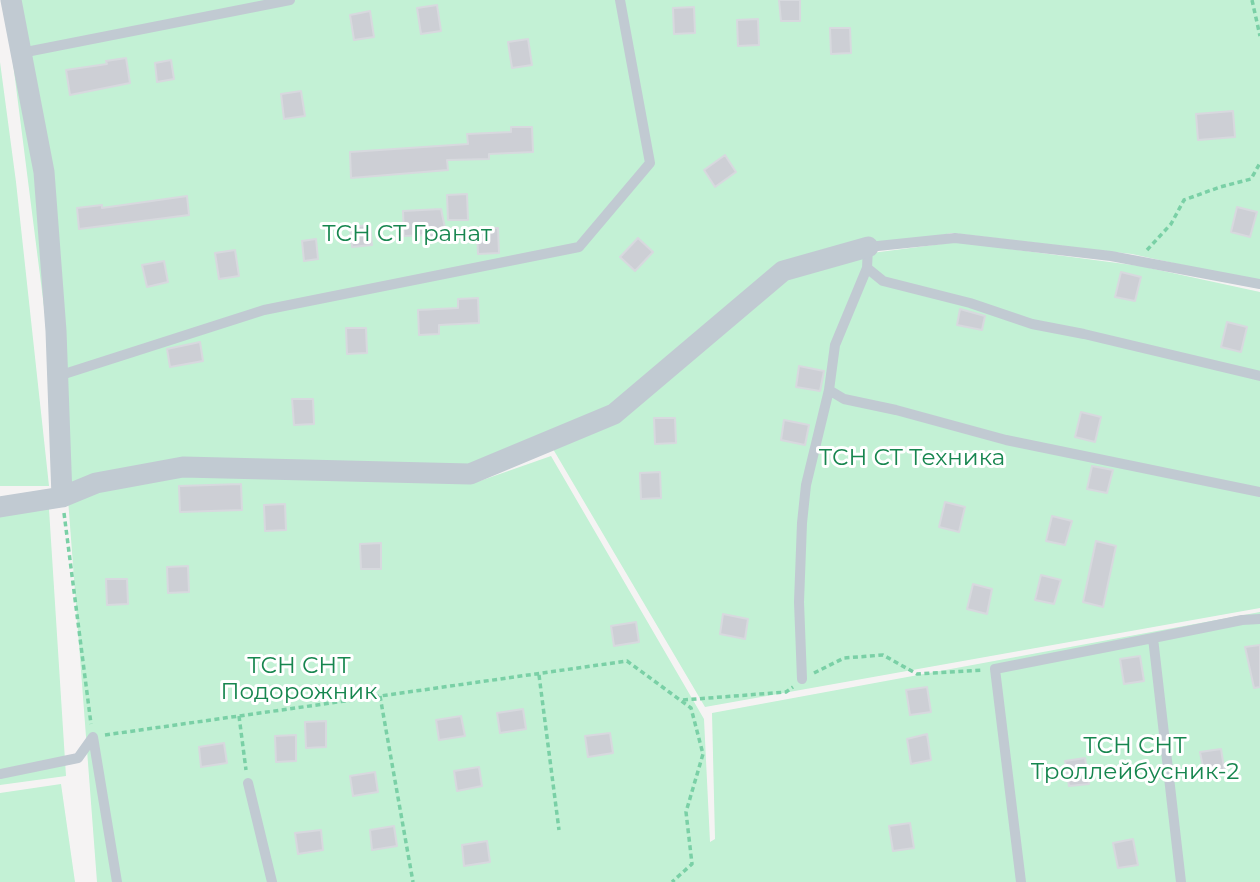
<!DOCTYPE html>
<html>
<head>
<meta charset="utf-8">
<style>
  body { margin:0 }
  canvas { display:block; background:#f5f3f3 }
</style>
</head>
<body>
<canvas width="1260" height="882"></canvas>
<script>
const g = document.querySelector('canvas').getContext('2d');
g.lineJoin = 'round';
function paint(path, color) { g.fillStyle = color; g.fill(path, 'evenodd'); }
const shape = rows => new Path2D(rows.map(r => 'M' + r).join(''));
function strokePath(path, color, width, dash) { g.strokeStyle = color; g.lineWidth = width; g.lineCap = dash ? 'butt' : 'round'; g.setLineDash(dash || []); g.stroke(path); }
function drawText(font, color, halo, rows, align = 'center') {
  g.font = font + ' Montserrat,sans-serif'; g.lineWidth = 6; g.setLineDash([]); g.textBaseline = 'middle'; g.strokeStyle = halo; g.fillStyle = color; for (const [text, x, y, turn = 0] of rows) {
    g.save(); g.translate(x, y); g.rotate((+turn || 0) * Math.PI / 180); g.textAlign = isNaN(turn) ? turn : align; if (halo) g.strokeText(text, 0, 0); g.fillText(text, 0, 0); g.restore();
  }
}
paint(shape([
  [5,0,1260,0,1260,282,1132,254,952,233,782,265,611,410,469,469,182,462,67,488],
  [0,62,16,182,49,486,0,486],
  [957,242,1140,266,1260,292,1260,608,705,707,553,449,783,279,864,254],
  [551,456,704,719,710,842,715,839,712,713,1260,612,1260,882,97,882,68,499,183,471,477,482],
  [49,509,66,776,0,785,0,510],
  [61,784,75,882,0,882,0,793]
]), '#c3f1d5');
const building = shape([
  [779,0,800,0,800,21,781,21,779,0],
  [437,5,441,31,421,34,417,8,437,5],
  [694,7,695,33,674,34,673,8,694,7],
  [370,11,374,37,354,40,350,15,370,11],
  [758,19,759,45,738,46,737,20,758,19],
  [830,28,850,28,851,53,831,54,830,28],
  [528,39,532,65,512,68,508,42,528,39],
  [126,58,130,83,70,95,66,70,107,64,106,61,126,58],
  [171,60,174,79,157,82,155,63,171,60],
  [301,91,305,116,284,119,281,94,301,91],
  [1233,111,1235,137,1198,140,1196,114,1233,111],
  [511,127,532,127,533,152,489,154,489,159,447,160,448,170,351,178,350,152,468,144,467,134,511,132,511,127],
  [725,155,736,172,715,187,704,170,725,155],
  [467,194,468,220,448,220,447,195,467,194],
  [187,196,189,215,79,229,77,208,102,205,102,208,187,196],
  [1237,207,1257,212,1250,237,1231,232,1237,207],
  [441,209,447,238,431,241,430,235,404,236,403,211,441,209],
  [370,225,372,245,352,247,350,227,370,225],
  [477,228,498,228,499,253,478,254,477,228],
  [638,238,653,252,635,271,620,257,638,238],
  [316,239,318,259,304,261,302,241,316,239],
  [235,250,239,276,219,279,215,253,235,250],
  [164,261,168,282,147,287,142,265,164,261],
  [1121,272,1141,277,1135,301,1115,297,1121,272],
  [478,298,479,323,439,325,439,334,419,335,418,310,458,308,458,299,478,298],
  [960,309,985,316,982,330,957,325,960,309],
  [1227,322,1247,327,1241,352,1221,347,1227,322],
  [346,328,366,328,367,353,347,354,346,328],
  [200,342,203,361,170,367,167,349,200,342],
  [799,366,824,371,820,391,796,387,799,366],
  [292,399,313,399,314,424,294,425,292,399],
  [1081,412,1101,417,1095,442,1075,437,1081,412],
  [654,418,675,418,676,443,655,444,654,418],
  [784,420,809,425,805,445,781,440,784,420],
  [1092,466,1113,470,1107,493,1087,489,1092,466],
  [660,472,661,498,641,499,640,473,660,472],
  [241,484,242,510,180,512,179,486,241,484],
  [945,502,965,507,959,532,939,527,945,502],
  [285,504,286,530,265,531,264,505,285,504],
  [1052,516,1072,521,1065,545,1046,541,1052,516],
  [1096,541,1116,546,1103,607,1083,602,1096,541],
  [381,543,381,569,361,569,360,544,381,543],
  [188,566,189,592,168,593,167,567,188,566],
  [1041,575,1061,580,1054,604,1035,600,1041,575],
  [106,579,127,579,128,604,107,605,106,579],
  [973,584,992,589,987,614,967,609,973,584],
  [723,614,748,619,745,639,720,634,723,614],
  [636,622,639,642,614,646,611,626,636,622],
  [1260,645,1260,687,1254,688,1245,647,1260,645],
  [1140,656,1144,681,1124,684,1120,659,1140,656],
  [927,687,931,712,910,715,906,690,927,687],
  [523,709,526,729,500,733,497,713,523,709],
  [461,716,465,736,439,740,436,720,461,716],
  [326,721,326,747,306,748,305,722,326,721],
  [610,733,613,753,588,757,585,736,610,733],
  [927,734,931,760,911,764,907,739,927,734],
  [296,735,296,761,276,762,275,736,296,735],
  [224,743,227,763,201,767,199,747,224,743],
  [1221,749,1225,774,1205,777,1200,752,1221,749],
  [1085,758,1089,784,1069,786,1065,761,1085,758],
  [479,767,482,786,457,791,454,771,479,767],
  [375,772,378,792,353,796,350,776,375,772],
  [910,823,914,848,893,851,889,826,910,823],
  [394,826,397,846,372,850,370,830,394,826],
  [321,830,323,850,298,854,295,833,321,830],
  [1133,839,1138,865,1118,868,1113,843,1133,839],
  [487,841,490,862,464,866,462,845,487,841]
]);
paint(building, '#cdcfd5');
strokePath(building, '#d7d9de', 2);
strokePath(shape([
  [1252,0,1260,36],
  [1147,250,1171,224,1184,200,1220,187,1251,179,1260,163],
  [64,513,91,724],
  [814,673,844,658,883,655,917,674,983,670],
  [539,675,559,830],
  [380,696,413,882],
  [683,700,786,692,793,687],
  [239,716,246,770],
  [105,735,627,661,691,708,703,754,686,812,692,864,672,882]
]), '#7ad0a6', 3.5, [5, 3.5]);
strokePath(shape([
  [21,53,290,0],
  [867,268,883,281,970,303,1032,324,1084,334,1260,376],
  [58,376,264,310,579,247,650,163,620,0],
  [829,390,844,399,896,410,1006,440,1260,492],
  [802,679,799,602,802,523,806,485,829,390,835,345,867,268,868,247,955,238,1111,256,1260,284],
  [93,737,117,882],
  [0,774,78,758,93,737],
  [248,783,272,882],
  [1021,882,995,669,1153,638],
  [1181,882,1153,638,1242,620,1260,619]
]), '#c1cad2', 10);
strokePath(shape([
  [11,0,44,172,56,331,62,497],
  [0,507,62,497,96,483,183,467,470,474,614,414,783,271,868,247]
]), '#c1cad2', 21);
drawText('23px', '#17864f', '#fff', [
  ["ТСН СТ Гранат",407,234],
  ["ТСН СТ Техника",912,458],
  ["ТСН СНТ",299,666],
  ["Подорожник",299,692],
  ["ТСН СНТ",1135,746],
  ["Троллейбусник-2",1135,772]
]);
</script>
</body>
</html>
